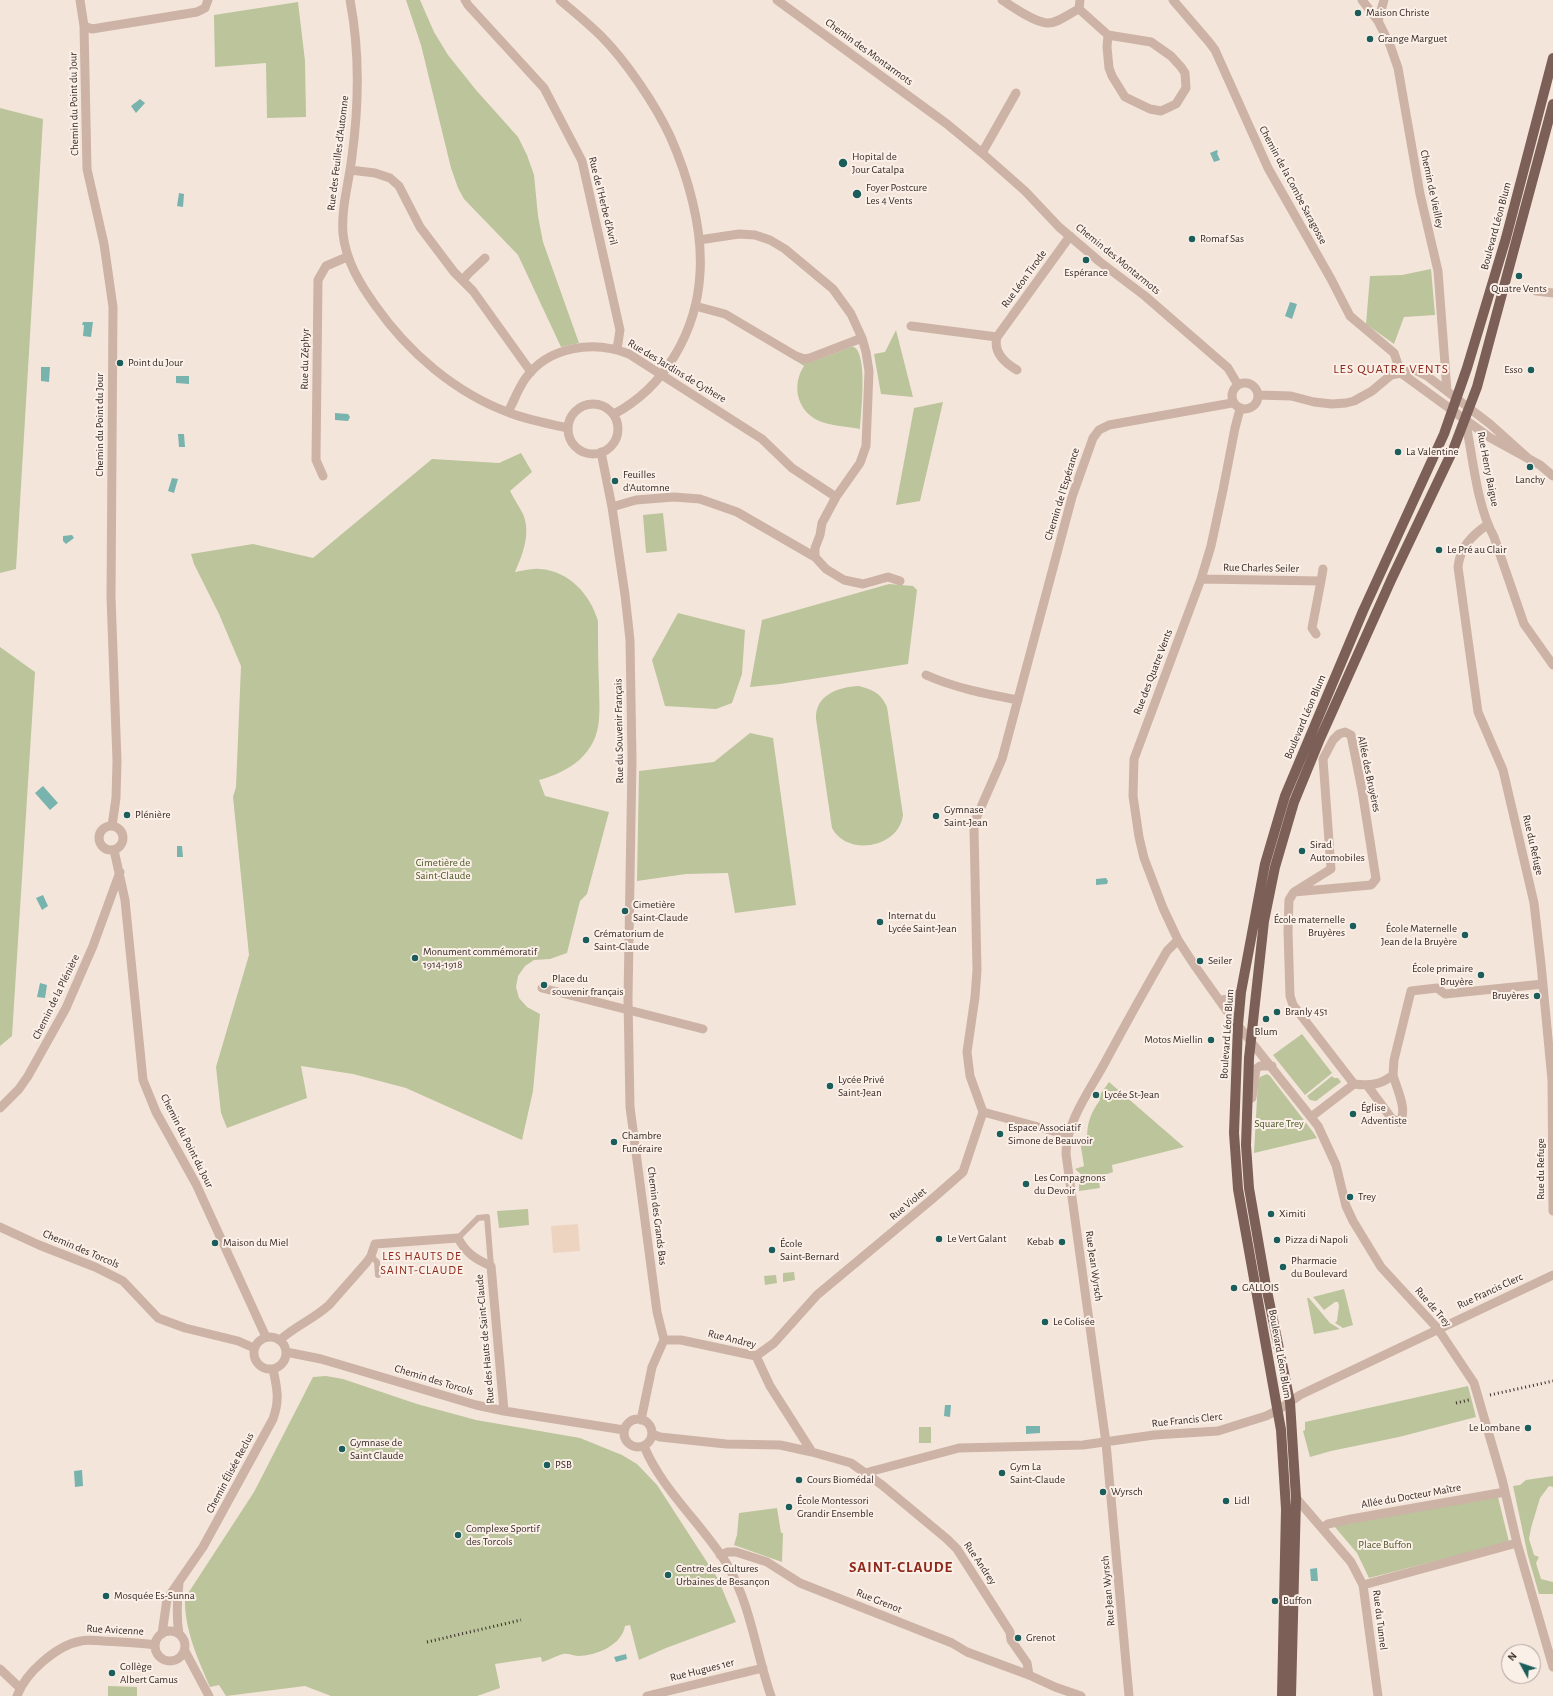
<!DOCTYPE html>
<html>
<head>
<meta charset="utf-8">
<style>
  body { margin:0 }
  #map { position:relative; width:1553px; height:1696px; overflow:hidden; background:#f4e5db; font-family:"Alegreya Sans",sans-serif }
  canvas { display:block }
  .north { position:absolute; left:1501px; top:1644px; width:40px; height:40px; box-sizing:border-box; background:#fbf0e8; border:1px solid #ada19b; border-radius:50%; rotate:310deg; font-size:11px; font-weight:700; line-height:16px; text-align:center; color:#392b28 }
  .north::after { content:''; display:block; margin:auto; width:14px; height:18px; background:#1a5d5a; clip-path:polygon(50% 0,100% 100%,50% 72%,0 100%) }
</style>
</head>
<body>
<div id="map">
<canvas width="1553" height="1696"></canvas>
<div class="north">N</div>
</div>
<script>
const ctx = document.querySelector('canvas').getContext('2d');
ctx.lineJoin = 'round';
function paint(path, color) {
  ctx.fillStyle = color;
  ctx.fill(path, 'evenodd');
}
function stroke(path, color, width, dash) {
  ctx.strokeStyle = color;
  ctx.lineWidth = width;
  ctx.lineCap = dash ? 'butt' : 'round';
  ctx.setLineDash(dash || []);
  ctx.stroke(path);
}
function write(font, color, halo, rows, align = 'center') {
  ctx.font = font + ' "Alegreya Sans",sans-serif';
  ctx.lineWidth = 4;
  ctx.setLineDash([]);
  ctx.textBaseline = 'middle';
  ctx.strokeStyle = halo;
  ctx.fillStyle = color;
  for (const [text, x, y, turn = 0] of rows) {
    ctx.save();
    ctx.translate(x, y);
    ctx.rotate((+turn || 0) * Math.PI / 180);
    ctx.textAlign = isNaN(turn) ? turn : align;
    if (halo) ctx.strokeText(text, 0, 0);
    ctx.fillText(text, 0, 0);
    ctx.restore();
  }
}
const green = new Path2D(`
  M406,0H420L434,32L448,55L476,90L518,137L527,155L534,175L538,216L543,242L579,343L561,347L518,255L464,199L458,188L451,168L421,45Z
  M298,2L305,61L306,117L267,118L266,63L215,67L214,15Z
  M0,108L43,119L16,569L0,573Z
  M1431,269L1435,315L1404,317L1394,344L1366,324L1370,276L1402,275Z
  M896,330L913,397L881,394L874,354L885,352Z
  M851,347H854C868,355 861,413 860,429C846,426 829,426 817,420C796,409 792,384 804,366L793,359L812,362Z
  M943,402L920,501L896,505L914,408Z
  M521,453L532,472L510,491C514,499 519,506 523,514C531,533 523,554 515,572C523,571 532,568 540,569C569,571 590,594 598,621C598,642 598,664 599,685C599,696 600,708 599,719C597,754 569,772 539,780L545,796L609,812L587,894L580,901L567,953L550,959L534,960L525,966L518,976L516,987L519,998L527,1007L540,1014L533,1091L522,1140L406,1088L353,1074L301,1066L307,1098L227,1128L221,1113L216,1067L249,955L233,797L236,787L241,666L219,614L194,564L191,554L253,544L313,558L432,459L499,463Z
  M663,513L667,551L646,553L643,515Z
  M889,584L913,586L917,590L908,664L780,684L750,687L762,620Z
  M678,613L745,630L742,674L732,703L716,709L665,706L652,660Z
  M0,647L35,672L12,1036L0,1046Z
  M859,686C873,690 881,693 887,707L903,815C899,848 847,857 832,828L816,719C815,695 838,687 859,686Z
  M750,733L773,738L796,905L735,913L728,873L686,874L637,881L639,771L714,762Z
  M1302,1034L1332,1073L1305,1095L1273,1055Z
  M1267,1074L1270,1076L1313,1132L1317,1138L1254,1153L1258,1081L1260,1077Z
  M1332,1076L1334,1078H1338L1341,1082L1316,1101L1310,1100L1307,1096Z
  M1109,1082L1184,1147L1112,1165L1113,1172L1098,1177L1100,1188L1079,1191V1182L1084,1177L1075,1169L1084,1166L1080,1141L1087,1140C1087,1123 1090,1114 1100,1100L1099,1096Z
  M528,1209L529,1225L499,1228L497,1211Z
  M794,1272L795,1280L783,1282V1273Z
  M776,1275L777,1283L765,1285L764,1276Z
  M1344,1289L1353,1325L1343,1328L1335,1323L1337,1321L1339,1306L1338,1302H1335L1324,1310L1313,1297Z
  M1307,1298H1309L1330,1323L1340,1329L1314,1334Z
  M326,1376L343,1379L417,1404L476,1420L580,1438L622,1455L637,1464L657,1485L718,1579L736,1622L666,1648L639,1660L630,1625L625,1626C622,1645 596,1656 578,1656C573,1656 568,1653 563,1654C556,1656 549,1660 542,1662L541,1657L495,1664L500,1688L477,1696H331L305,1686L226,1696L219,1685L210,1687C198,1659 184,1629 185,1598L254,1492L313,1377Z
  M1468,1386L1476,1417L1399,1437L1331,1451L1310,1457L1303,1431L1305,1430V1422Z
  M919,1427H931V1443H919Z
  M1553,1476V1487L1549,1486L1540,1498L1531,1528L1529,1539L1534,1555L1539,1557L1536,1563L1541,1579L1553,1582V1594H1539L1528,1556L1513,1486L1520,1485L1526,1480Z
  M1498,1497L1509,1542L1369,1578L1357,1553L1334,1526Z
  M777,1508L781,1533H783L782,1562L734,1545L737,1535L739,1513Z
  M108,1686L137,1687V1696H108Z`);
const plaza = new Path2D(`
  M578,1224L580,1251L553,1253L551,1226Z`);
const water = new Path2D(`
  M140,99L145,103L136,113L131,106Z
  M1217,150L1218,152L1217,153L1220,160L1214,162L1210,153Z
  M179,193L184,194L183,207L177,206Z
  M1290,302L1297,304L1292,319L1285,316Z
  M83,322H93L91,337L83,336L84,325H82Z
  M41,367H50L49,382L41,381Z
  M176,376H189V384L176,383Z
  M335,413L348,414L350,417L348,421L335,420Z
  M178,434H184L185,447H179Z
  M172,478L178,479L174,493L168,491Z
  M72,535L74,538L66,544L63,541V536Z
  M43,786L58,803L50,810L35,793Z
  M177,846H182L183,857H177Z
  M1106,878L1108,881L1107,884L1096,885V879Z
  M43,895L48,906L42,910L36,898Z
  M40,983L47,985L45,998L37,997Z
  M945,1405H951L950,1417L944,1416Z
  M1026,1426H1040V1433L1026,1434Z
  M82,1470L83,1486L75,1487L74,1471Z
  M1317,1568L1318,1581H1311L1310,1569Z
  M626,1654L627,1659L616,1662L614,1657Z`);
const pedestrian = new Path2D(`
  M458,1238L478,1218L487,1217L491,1266
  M371,1256L377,1262L378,1275`);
const minor = new Path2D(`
  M80,0L84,26L87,169L104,244L113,307L111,597L117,761L116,798L112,826
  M350,0C360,52 359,104 352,156C349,183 341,207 343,234C346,261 360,284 375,305C408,352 455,393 510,413C529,420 549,424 568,428
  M465,0L468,5L544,88L582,161L620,330L617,349
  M560,0C574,12 588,23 601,36C626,61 655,104 670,136C688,176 703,229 700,273C697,331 665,387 614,414
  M777,0L947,124L982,153L1025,191L1059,227L1100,262L1145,296L1228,368L1238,385
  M1002,0C1013,7 1034,22 1047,23C1057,24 1070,13 1079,9L1080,0
  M1173,0L1209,42L1215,50L1268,168L1331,279L1350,316L1394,353L1401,373
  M1362,0L1378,21L1390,45L1398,68L1420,194L1438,271L1447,391
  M1079,9L1108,35L1107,47L1109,68L1112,76L1125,97L1150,109L1161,111L1176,104L1186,88L1185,73L1181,67L1171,56L1151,42L1108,35
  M1378,21L1384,0
  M84,26L92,29L197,12L205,8L208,0
  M982,153L1016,93
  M350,170L375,173L390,178L399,186L420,227L454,272L473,291L531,372
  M699,240L739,234L755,235L770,240L785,249L833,289L851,314L862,338L866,352L869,371L866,446L860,463L836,497L822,523L820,535L815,548V557
  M463,280L468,274L485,258
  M1536,291L1553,293
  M695,306L725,314L796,356L804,359L810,358L862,338
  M911,326L997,337
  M1017,370C1005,363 993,352 997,337L1070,236
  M1401,373L1489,437L1540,465L1553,476
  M1232 396a13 13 0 1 1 26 0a13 13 0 1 1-26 0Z
  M1258,395L1291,396L1314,402L1332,404L1346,403L1354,401L1372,391L1391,375L1415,370L1427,376L1490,424L1529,459
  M568 429a25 25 0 1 1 50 0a25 25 0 1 1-50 0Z
  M1240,409L1235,428L1223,490L1211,546L1201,579L1134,759L1133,796L1139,837L1144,858L1163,908L1178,940L1195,966L1229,1014L1318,1126L1336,1165L1346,1206L1353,1221L1381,1267L1438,1329L1474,1383L1502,1479L1517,1543L1553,1667
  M508,412C514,401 518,389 525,379C548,346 594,340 629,354L762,439L792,468L836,497
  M1465,419C1473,456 1476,504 1494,537L1524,624L1553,665
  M601,452L612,507L625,595L630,640L632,760L628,999L630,1107L657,1312L664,1340L652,1367L641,1420
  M323,476L316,460L318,280L326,266L347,257
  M612,507L636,500L674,497L700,499L737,512L815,557L826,569L844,580L863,584L888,577L900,581
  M1487,525C1471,536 1460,548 1458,567L1478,712L1503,770L1534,903L1541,964L1552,1080L1553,1211
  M1201,579L1321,581L1312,628L1316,634
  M1321,581L1323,569
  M926,675C955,688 986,694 1018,700
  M99 838a12 12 0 1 1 24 0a12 12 0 1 1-24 0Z
  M114,850L125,900L143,1080L156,1112L196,1184L266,1337
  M1294,892L1331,869L1323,759L1333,740L1339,734L1345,732L1351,735L1362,790L1376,879L1371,885L1294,892L1289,900L1288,931L1290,996L1293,1005L1354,1084
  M542,988L703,1029
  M1220,1000L1230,999L1241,992
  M1367,1085L1392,1119L1399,1122C1409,1112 1396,1087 1393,1075
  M1252,1098L1256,1069L1260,1066H1272
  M0,1108L19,1089L28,1076L66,1008L93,946L120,872
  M983,1112L970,1076L967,1052L975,997L977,970L974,829L975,821L1002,759L1072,497L1093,438L1099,430L1109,425L1232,403
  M983,1112L1068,1135
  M1311,1117L1354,1084C1369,1086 1381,1085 1393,1075L1394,1060L1411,991L1437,988L1445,994L1543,984
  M0,1227L39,1245L95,1267L123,1281L158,1318L185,1328L238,1341L254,1348
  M254 1353a16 16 0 1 1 32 0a16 16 0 1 1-32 0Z
  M280,1340C295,1326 314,1319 329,1305L366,1263L371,1256L375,1244L458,1238C466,1253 475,1259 491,1266L504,1411
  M664,1340H681L756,1356
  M286,1352L321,1359L476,1405L504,1411L624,1430
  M756,1356L774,1343L817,1295L931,1200L963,1172L983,1112
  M756,1356L770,1386L812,1452
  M624 1433a14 14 0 1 1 28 0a14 14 0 1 1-28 0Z
  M652,1434L660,1437L726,1444L780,1445L812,1452L851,1463L882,1485L947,1539L957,1549L1010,1632L1011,1640L1027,1663L1029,1675
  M644,1446C661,1489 704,1526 728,1566C751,1606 756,1653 771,1696
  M865,1473L959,1448L1083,1445L1154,1435L1218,1431L1266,1416L1278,1410L1300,1395L1553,1275
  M1296,1498L1351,1562L1363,1585L1378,1696
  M1322,1528L1328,1524L1351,1519L1505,1492
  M720,1555L728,1552H736L767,1562L800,1583L952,1643L967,1652L1029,1675L1055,1687L1081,1696
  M1363,1585L1517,1543
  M155 1646a15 15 0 1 1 30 0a15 15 0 1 1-30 0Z
  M162,1634L167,1599L203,1547L273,1419C280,1400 277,1388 273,1369
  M179,1634C176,1616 177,1600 179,1583
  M185,1651L209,1696
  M0,1669L20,1688
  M17,1696C25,1673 57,1645 81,1641C88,1639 96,1641 103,1641C120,1642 138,1642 155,1645
  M647,1696L763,1668
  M1129,1696L1106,1443L1066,1154C1066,1123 1088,1093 1103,1066C1124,1027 1145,989 1167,951L1178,940`);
const primary = new Path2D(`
  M1282,1696L1286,1509L1281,1430L1238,1189L1234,1133L1238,1025L1241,992L1265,864L1285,796L1363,611L1444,434L1467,368L1506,238L1553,58
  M1291,1696L1296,1498L1290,1402L1266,1286L1249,1188L1246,1145L1249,1058L1264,921L1275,867L1294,802L1319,741L1392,578L1453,450L1477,387L1553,104`);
const rail = new Path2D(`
  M1490,1395L1553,1381
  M1456,1403L1469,1400
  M427,1642L521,1620`);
const markers = [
  [1358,13,4,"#1a5d5a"],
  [1370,39,4,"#1a5d5a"],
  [843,163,5,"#1a5d5a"],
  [857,194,5,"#1a5d5a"],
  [1192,239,4,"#1a5d5a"],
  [1086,260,4,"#1a5d5a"],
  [1519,276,4,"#1a5d5a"],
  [120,363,4,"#1a5d5a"],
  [1531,370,4,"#1a5d5a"],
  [1398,452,4,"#1a5d5a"],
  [1530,467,4,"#1a5d5a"],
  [615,481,4,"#1a5d5a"],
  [1439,550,4,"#1a5d5a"],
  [127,815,4,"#1a5d5a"],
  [936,816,4,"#1a5d5a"],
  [1302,851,4,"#1a5d5a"],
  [625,911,4,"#1a5d5a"],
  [880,922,4,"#1a5d5a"],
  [1353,926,4,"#1a5d5a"],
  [1465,935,4,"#1a5d5a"],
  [586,940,4,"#1a5d5a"],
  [415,958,4,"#1a5d5a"],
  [1200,961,4,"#1a5d5a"],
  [1481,975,4,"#1a5d5a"],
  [544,985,4,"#1a5d5a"],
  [1537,996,4,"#1a5d5a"],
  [1277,1012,4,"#1a5d5a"],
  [1266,1019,4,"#1a5d5a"],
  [1211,1040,4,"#1a5d5a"],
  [830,1086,4,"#1a5d5a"],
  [1096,1095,4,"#1a5d5a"],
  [1353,1114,4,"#1a5d5a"],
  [1000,1134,4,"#1a5d5a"],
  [614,1142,4,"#1a5d5a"],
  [1026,1184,4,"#1a5d5a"],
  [1350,1197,4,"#1a5d5a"],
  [1271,1214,4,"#1a5d5a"],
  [939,1239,4,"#1a5d5a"],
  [1277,1240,4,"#1a5d5a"],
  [1062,1242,4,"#1a5d5a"],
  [215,1243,4,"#1a5d5a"],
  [772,1250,4,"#1a5d5a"],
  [1283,1267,4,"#1a5d5a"],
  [1234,1288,4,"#1a5d5a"],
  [1045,1322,4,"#1a5d5a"],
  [1528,1428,4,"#1a5d5a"],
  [342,1449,4,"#1a5d5a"],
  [547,1465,4,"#1a5d5a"],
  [1002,1473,4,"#1a5d5a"],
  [799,1480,4,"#1a5d5a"],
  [1103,1492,4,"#1a5d5a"],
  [1226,1501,4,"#1a5d5a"],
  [789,1507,4,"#1a5d5a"],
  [458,1535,4,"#1a5d5a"],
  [668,1575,4,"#1a5d5a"],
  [106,1596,4,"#1a5d5a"],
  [1275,1601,4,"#1a5d5a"],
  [1018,1638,4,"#1a5d5a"],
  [112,1673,4,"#1a5d5a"]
];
const poiNames = [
  ["Maison Christe",1366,13],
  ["Grange Marguet",1378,39],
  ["Hopital de",852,157],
  ["Jour Catalpa",852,170],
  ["Foyer Postcure",866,188],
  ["Les 4 Vents",866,201],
  ["Romaf Sas",1200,239],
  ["Espérance",1086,273,"center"],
  ["Quatre Vents",1519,289,"center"],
  ["Point du Jour",128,363],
  ["Esso",1523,370,"right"],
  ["La Valentine",1406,452],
  ["Feuilles",623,475],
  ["d'Automne",623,488],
  ["Lanchy",1530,480,"center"],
  ["Le Pré au Clair",1447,550],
  ["Gymnase",944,810],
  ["Saint-Jean",944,823],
  ["Plénière",135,815],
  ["Sirad",1310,845],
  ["Automobiles",1310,858],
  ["Cimetière",633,905],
  ["Saint-Claude",633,918],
  ["Internat du",888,916],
  ["Lycée Saint-Jean",888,929],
  ["École maternelle",1345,920,"right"],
  ["Bruyères",1345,933,"right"],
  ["École Maternelle",1457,929,"right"],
  ["Jean de la Bruyère",1457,942,"right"],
  ["Crématorium de",594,934],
  ["Saint-Claude",594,947],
  ["Monument commémoratif",423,952],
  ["1914-1918",423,965],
  ["Seiler",1208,961],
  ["École primaire",1473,969,"right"],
  ["Bruyère",1473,982,"right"],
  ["Place du",552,979],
  ["souvenir français",552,992],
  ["Bruyères",1529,996,"right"],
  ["Branly 451",1285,1012],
  ["Blum",1266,1032,"center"],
  ["Motos Miellin",1203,1040,"right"],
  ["Lycée Privé",838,1080],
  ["Saint-Jean",838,1093],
  ["Lycée St-Jean",1104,1095],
  ["Église",1361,1108],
  ["Adventiste",1361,1121],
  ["Espace Associatif",1008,1128],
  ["Simone de Beauvoir",1008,1141],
  ["Chambre",622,1136],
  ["Funéraire",622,1149],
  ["Les Compagnons",1034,1178],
  ["du Devoir",1034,1191],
  ["Trey",1358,1197],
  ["Ximiti",1279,1214],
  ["Le Vert Galant",947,1239],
  ["Pizza di Napoli",1285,1240],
  ["Kebab",1054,1242,"right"],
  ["Maison du Miel",223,1243],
  ["École",780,1244],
  ["Saint-Bernard",780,1257],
  ["Pharmacie",1291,1261],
  ["du Boulevard",1291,1274],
  ["GALLOIS",1242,1288],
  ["Le Colisée",1053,1322],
  ["Le Lombane",1520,1428,"right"],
  ["Gymnase de",350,1443],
  ["Saint Claude",350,1456],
  ["PSB",555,1465],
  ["Gym La",1010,1467],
  ["Saint-Claude",1010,1480],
  ["Cours Biomédal",807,1480],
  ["Wyrsch",1111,1492],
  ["École Montessori",797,1501],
  ["Grandir Ensemble",797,1514],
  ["Lidl",1234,1501],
  ["Complexe Sportif",466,1529],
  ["des Torcols",466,1542],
  ["Centre des Cultures",676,1569],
  ["Urbaines de Besançon",676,1582],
  ["Mosquée Es-Sunna",114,1596],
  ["Buffon",1283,1601],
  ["Grenot",1026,1638],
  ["Collège",120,1667],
  ["Albert Camus",120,1680]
];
const streetNames = [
  ["Chemin des Montarmots",869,52,36],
  ["Chemin du Point du Jour",74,104,-91],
  ["Rue des Feuilles d'Automne",338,153,-83],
  ["Chemin de la Combe Saragosse",1293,185,62],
  ["Chemin de Vieilley",1432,189,78],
  ["Rue de l'Herbe d'Avril",603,201,76],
  ["Boulevard Léon Blum",1496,226,-75],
  ["Chemin des Montarmots",1118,259,39],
  ["Rue Léon Tirode",1024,279,-54],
  ["Rue du Zéphyr",305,359,-89],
  ["Rue des Jardins de Cythere",677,371,31],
  ["Chemin du Point du Jour",100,425,-90],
  ["Rue Henry Baigue",1488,469,79],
  ["Chemin de l'Espérance",1062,494,-73],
  ["Rue Charles Seiler",1261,568,1],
  ["Rue des Quatre Vents",1153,672,-69],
  ["Boulevard Léon Blum",1305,717,-67],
  ["Rue du Souvenir Français",619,731,-91],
  ["Allée des Bruyères",1369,774,78],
  ["Rue du Refuge",1533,845,77],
  ["Chemin de la Plénière",56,997,-64],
  ["Boulevard Léon Blum",1227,1034,-86],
  ["Chemin du Point du Jour",187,1141,63],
  ["Rue du Refuge",1541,1169,-90],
  ["Rue Violet",908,1204,-40],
  ["Chemin des Grands Bas",657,1216,83],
  ["Chemin des Torcols",81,1249,23],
  ["Rue Jean Wyrsch",1094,1266,82],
  ["Rue Francis Clerc",1490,1291,-25],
  ["Rue de Trey",1433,1307,49],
  ["Rue des Hauts de Saint-Claude",485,1339,-95],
  ["Rue Andrey",732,1339,14],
  ["Boulevard Léon Blum",1280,1354,80],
  ["Chemin des Torcols",434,1380,17],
  ["Rue Francis Clerc",1187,1420,-6],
  ["Chemin Élisée Reclus",230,1473,-62],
  ["Allée du Docteur Maître",1411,1496,-10],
  ["Rue Andrey",980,1563,56],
  ["Rue Jean Wyrsch",1108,1591,-95],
  ["Rue Grenot",879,1601,22],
  ["Rue du Tunnel",1380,1620,83],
  ["Rue Avicenne",115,1630,3],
  ["Rue Hugues 1er",702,1670,-14]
];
const parkNames = [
  ["Cimetière de",443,863],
  ["Saint-Claude",443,876],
  ["Square Trey",1279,1124],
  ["Place Buffon",1385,1545]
];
const neighbourhoodNames = [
  ["LES HAUTS DE",422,1256],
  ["SAINT-CLAUDE",422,1270]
];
const quarterNames = [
  ["LES QUATRE VENTS",1391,369]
];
const districtNames = [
  ["SAINT-CLAUDE",901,1567]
];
paint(green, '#bbc49a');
paint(plaza, '#edd4c1');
paint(water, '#78b3ae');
stroke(pedestrian, '#cdb3a6', 6);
stroke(minor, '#cdb3a6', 9);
stroke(primary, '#7c5f57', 10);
stroke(rail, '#392b28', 3, [1, 3]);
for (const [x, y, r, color] of markers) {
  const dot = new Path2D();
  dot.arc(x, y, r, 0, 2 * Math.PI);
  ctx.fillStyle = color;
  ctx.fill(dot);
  stroke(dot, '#fbf0e8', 1.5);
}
write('11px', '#392b28', '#fbf0e8', poiNames, 'left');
write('11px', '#392b28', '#fbf0e8', streetNames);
write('11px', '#4d5929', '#fbf0e8', parkNames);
ctx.letterSpacing = '1px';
write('12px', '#8e281a', '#fbf0e8', neighbourhoodNames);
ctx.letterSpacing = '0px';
ctx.letterSpacing = '1px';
write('13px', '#8e281a', '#fbf0e8', quarterNames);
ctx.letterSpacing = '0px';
ctx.letterSpacing = '1px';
write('bold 15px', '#8e281a', '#fbf0e8', districtNames);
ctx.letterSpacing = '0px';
</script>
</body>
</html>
